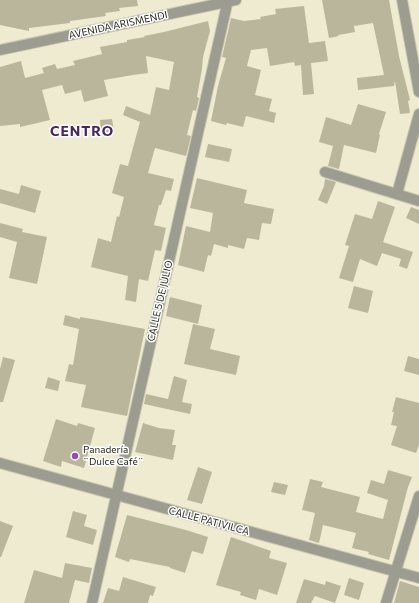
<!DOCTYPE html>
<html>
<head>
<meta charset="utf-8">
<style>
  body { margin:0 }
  canvas { display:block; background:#eeebd0 }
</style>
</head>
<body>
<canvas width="419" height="603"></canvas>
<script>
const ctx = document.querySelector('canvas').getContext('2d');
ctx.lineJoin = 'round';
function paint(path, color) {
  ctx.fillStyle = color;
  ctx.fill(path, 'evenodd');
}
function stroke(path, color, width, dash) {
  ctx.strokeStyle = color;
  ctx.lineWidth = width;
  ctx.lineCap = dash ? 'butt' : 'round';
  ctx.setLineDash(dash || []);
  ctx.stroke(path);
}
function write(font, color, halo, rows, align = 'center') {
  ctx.font = font + ' Commissioner,sans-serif';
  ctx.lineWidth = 3;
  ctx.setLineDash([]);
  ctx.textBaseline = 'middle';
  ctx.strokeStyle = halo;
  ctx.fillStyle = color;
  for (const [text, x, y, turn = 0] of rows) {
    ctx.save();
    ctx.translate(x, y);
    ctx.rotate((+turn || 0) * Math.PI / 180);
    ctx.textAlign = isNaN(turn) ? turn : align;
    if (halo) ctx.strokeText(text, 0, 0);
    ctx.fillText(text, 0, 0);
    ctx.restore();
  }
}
const building = new Path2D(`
  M0,0H137L138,6L119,8L120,11L105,13L106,16L70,21V23L29,28V31L0,25Z
  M322,0H389L399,56L410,100L408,101L410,113L400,114L395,81L394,86L358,90L357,78L384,75L373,23L354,26L355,32L338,35L339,36L329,38Z
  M304,6L309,43L325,41L328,61L311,63L314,94L303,95L301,65L295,66L294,62L270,66L267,48L251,50L247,66L261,70L255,95L272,99L269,111L276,113L274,123L246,116L243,127L227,123L226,125L211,121L218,86L226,58L222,57L231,18L244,21L261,19L260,17L276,14L275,9Z
  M208,21L210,31L203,57L202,69L197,97L199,98L196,111L193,110L187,135L191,136L186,156L155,148L148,173L174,179L171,191L166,190L161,205H159L154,225L166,228L161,251L155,250L148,281L139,279L136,302L125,300L128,276L91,267L98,238L111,242L117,216L119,217L124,197L112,193L120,164L128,166L140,122L123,115L126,106L150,115L156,87L169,90L174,62L146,56L148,73L133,75L104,80L108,96L84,102L81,90L65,94L62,85L42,90L50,120L20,127V124L0,126V67L21,61L25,78L44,73L42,68L55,64L57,69L75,65L73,61L102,54L100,47L127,42V40L145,37L144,36L164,32Z
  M358,104L386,112L379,134L380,135L376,153L344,145L339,169L328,166L333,146L319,142L326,117L351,125Z
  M112,119L114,131L101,133L100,120Z
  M208,144L232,149L229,162L205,157Z
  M197,178L247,190L244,203L274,209L271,224L262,223L259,240L247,238L244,249L228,245V248L214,244L211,256L208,255L204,272L178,265L186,226L210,232L213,213L190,208Z
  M325,179L336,182L327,204L318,200L324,186Z
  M21,185L41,191L35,213L0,203V189L19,194Z
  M378,201L395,207L383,242L413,252L407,269L399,266L401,259L382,253L377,266L360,259L353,282L339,278L349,246L345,245L355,214L372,219Z
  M411,207L419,210V224L406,218Z
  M0,223L23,229L22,232L47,237L37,284L9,278L17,242L0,237Z
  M354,286L373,291L368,313L348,308Z
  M170,297L202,305L198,324L166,316Z
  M65,315L80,319V317L98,320L145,329L127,416L81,407L86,385L65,381L69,364L73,365L79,329L63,325Z
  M193,324L215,329L210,349L240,356L236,375L184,364Z
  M408,356L419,359V375L404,371Z
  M3,357L15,360L3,402H0V369Z
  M174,376L187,380L182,402L192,404L190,414L144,404L146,394L168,399Z
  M48,377L60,381L58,391L45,388Z
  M396,397L419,403V445L416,453L391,445L397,426L391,425L394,412H392Z
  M56,419L77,426L78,423L95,428L84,468L62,461L61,467L43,461Z
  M143,423L159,428L175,430L172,445H176L173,460L135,452Z
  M198,467L212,472L202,504L187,500Z
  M388,470L412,477L408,487L389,560L368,554L369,552L352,548L356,533L323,525L319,543L309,540L315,513L302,510L310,479L323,482L321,487L360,497L356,512L383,519L388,500L367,493L371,480L384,484Z
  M274,482L288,485L285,495L271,492Z
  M73,511L87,515L84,526L97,530L93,545L66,537Z
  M127,515L186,530L208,537L203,554L192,551L185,573L170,568V567L130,559L129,562L115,557Z
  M0,521L13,526L1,557H0Z
  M231,537L271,551L269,558L287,563L277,595L259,589L256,600L240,595L241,592L216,585Z
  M65,563L92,568L89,583L75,580L69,603H24L34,570L62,578Z
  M123,577L156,587L153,596L150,595L148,603H103L108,588L119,591Z
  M349,578L364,583L359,600L344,595Z
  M304,579L325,585L326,581L341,586L335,603L315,596L311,603H296Z
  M400,581L419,587V603H394Z`);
const street = new Path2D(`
  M402,0L419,92
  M0,50L236,0
  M325,172L419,201
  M397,194L419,114
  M0,463L419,578
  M92,603L228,0
  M386,603L419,496`);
const markers = [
  [75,456,4,"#934bbd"]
];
const streetNames = [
  ["AVENIDA ARISMENDI",118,25,-12],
  ["CALLE 5 DE JULIO",160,301,-77],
  ["CALLE PATIVILCA",209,521,15]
];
const poiNames = [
  ["Panadería",83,450],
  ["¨Dulce Café¨",83,462]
];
const districtNames = [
  ["CENTRO",82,131]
];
paint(building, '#bab69c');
stroke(street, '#cac8b0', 12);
stroke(street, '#9d9c91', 10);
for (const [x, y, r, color] of markers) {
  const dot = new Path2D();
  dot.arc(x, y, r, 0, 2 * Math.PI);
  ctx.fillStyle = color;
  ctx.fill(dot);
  stroke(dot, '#fff', 1.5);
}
write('10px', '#28271d', '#fff', streetNames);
write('10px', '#28271d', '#fff', poiNames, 'left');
ctx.letterSpacing = '1px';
write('bold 14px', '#49265e', '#fff', districtNames);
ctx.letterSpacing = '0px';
</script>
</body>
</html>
